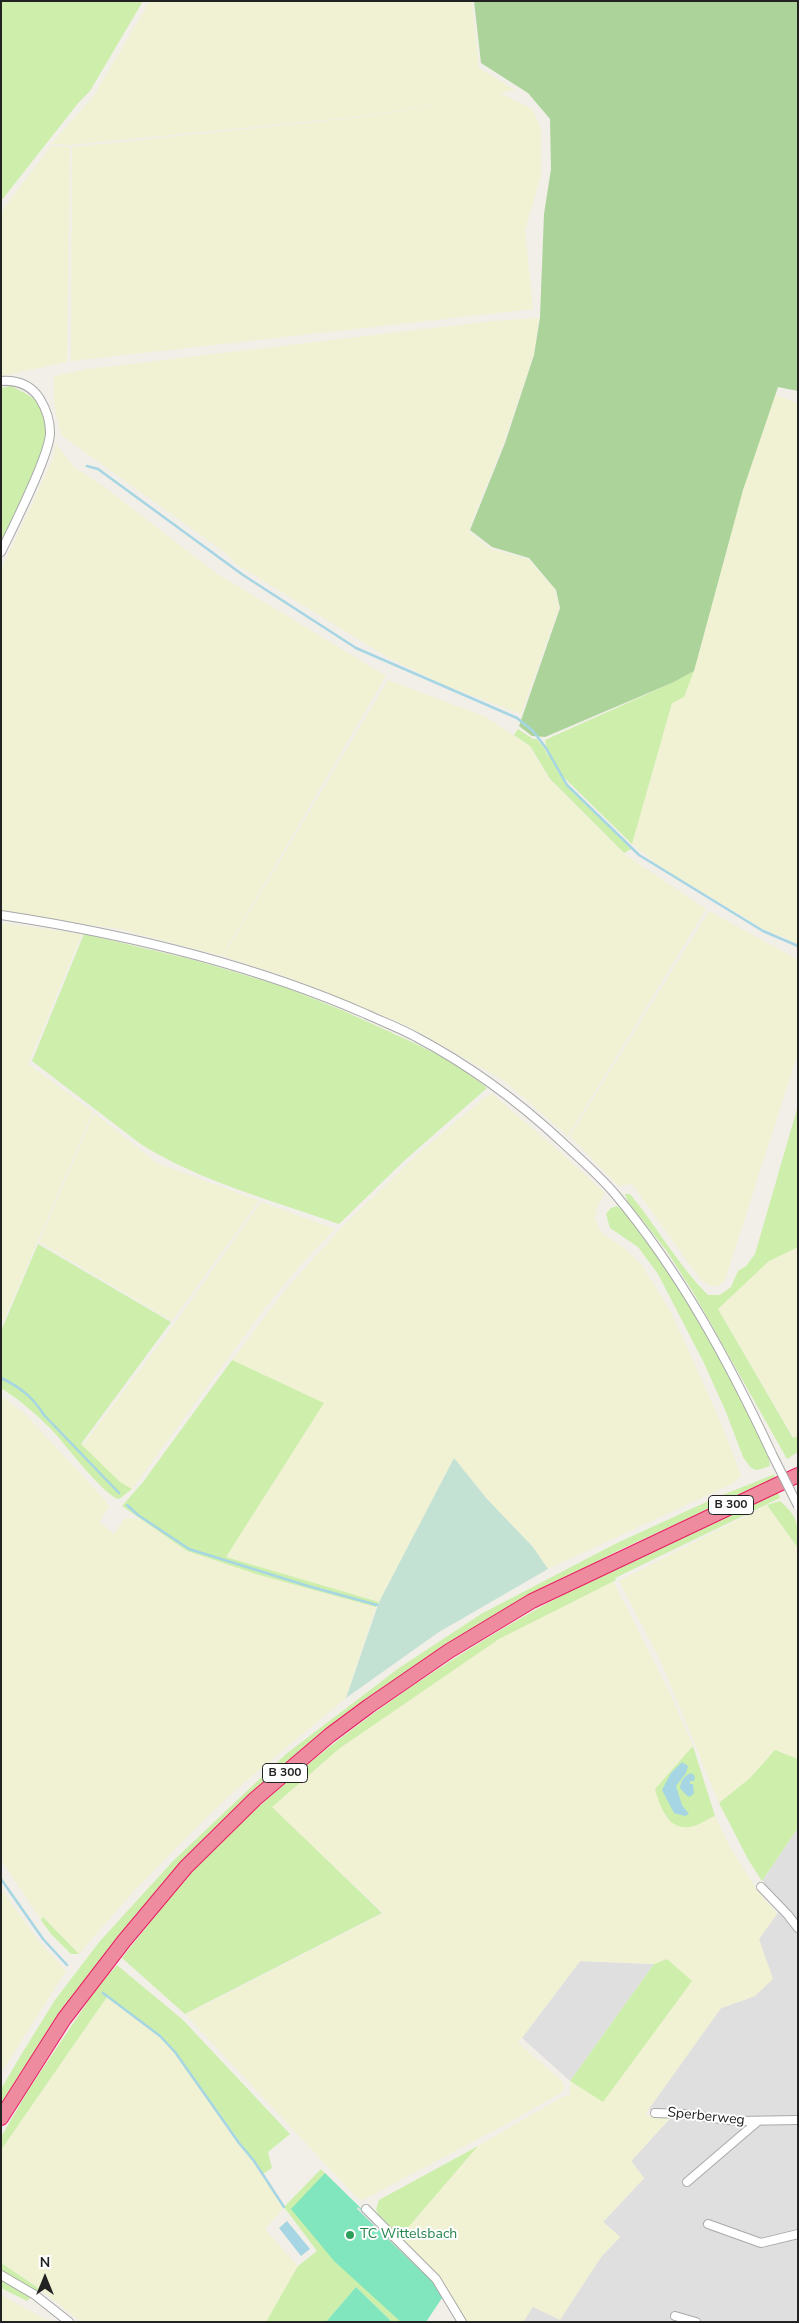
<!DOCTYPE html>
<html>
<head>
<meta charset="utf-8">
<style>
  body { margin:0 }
  #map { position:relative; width:799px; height:2323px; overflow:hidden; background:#f2efe8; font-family:"Nunito Sans",sans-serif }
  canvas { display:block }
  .frame { position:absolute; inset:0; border:2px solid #222; pointer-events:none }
  .north { position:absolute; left:20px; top:2253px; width:50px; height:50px; -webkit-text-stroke:4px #fff; paint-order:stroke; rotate:0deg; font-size:14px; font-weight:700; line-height:20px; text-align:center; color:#222 }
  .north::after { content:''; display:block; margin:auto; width:18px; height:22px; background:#222; clip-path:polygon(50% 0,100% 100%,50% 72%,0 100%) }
</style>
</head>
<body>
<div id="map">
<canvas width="799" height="2323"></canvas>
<div class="frame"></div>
<div class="north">N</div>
</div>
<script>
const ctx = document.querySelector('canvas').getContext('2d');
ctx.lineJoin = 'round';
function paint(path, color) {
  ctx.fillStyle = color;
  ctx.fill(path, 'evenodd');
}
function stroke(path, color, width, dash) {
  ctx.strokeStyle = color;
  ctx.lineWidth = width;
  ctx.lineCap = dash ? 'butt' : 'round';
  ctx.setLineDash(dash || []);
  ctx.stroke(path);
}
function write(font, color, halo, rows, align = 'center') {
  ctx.font = font + ' "Nunito Sans",sans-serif';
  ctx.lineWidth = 4;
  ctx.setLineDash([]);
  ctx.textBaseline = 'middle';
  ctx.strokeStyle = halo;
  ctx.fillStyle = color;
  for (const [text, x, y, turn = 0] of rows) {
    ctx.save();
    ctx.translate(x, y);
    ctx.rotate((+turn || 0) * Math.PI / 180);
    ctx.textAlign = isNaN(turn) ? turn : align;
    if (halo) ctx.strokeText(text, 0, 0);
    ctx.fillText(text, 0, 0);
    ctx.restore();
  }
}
const residential = new Path2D(`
  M798,1828V2322H523L533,2306L560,2319L601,2257L620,2237L603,2222L644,2178L631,2161L678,2110H648L721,2008L755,1996L759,1939L784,1904L762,1881Z
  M580,1961L654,1964L570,2081L522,2038Z`);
const farmland = new Path2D(`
  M150,1H472L479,68L515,90L500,93L532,109L541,128V176L525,230L533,309L71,361L72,147L363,117L483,96L363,116L70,145L51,144L93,97Z
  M51,146L70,147L67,362L1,376V212Z
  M539,318L534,353L504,442L468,531L491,549L528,559L555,590L559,608L521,714L447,686L387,657L236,564L227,554L61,435L54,404V376L88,369L492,321Z
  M775,395L798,403V944L764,929L662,868L632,844L672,703L684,697L694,671L743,490Z
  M56,444L74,467L103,486L216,573L386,676L222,956L119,929L1,911V570L53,459Z
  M388,680L486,717L529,746L549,779L624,854L706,909L568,1136L503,1080L408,1026L284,976L223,956Z
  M709,911L798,960V1053L725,1280L718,1286H711L701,1280L632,1184L618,1186L570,1136Z
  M1,923L82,934L28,1064L93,1112L1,1327Z
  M492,1094L560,1152L605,1193L597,1207L595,1219L598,1227L604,1235L624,1248L641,1264L671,1312L719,1418L740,1472V1477L733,1483L548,1569L533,1547L487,1499L454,1458L379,1602L226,1557L324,1403L232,1360L285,1290L341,1228L420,1152L485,1097Z
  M94,1113L157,1163L259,1201L172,1321L39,1242Z
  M261,1202L335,1229L297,1269L265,1308L132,1489L120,1482L82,1446L165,1337Z
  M798,1247V1436L794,1438L718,1309L769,1261Z
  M1,1396L24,1413L106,1501L109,1507L99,1522L114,1534L125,1518L140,1519L187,1551L259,1575L376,1607L346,1698L240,1786L205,1819L133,1892L79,1954L44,1917L41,1920L1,1860Z
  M767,1505L798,1548V1759L775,1750L750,1778L719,1803L661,1662L619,1581Z
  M613,1581L668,1689L693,1746L655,1789L666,1818L677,1825L687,1827L715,1816L729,1845L756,1889L777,1914L759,1939L773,1979L755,1996L721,2008L648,2110L646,2116H672L631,2161L644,2178L603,2222L620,2237L601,2257L560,2320L533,2307L523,2322H466L440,2278L399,2238L478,2146L562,2097L570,2095V2081L603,2102L691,1981L667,1959L654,1964L580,1961L518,2043L562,2081L564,2087L562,2092L510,2122L363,2200L357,2198L186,2015L384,1913L271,1807L340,1748L418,1693L499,1639Z
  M1,1889L40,1943L66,1971L1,2073Z
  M107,1997L160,2036L175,2052L239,2143L254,2161L284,2207L265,2229L298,2266L266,2322H81L40,2289L1,2263V2150Z
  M1,2295L47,2320L61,2322H1Z`);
const grass = new Path2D(`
  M1,1H143L90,91L79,102L1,201Z
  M11,386C23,392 39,399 44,412C55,443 15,515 1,543V388Z
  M694,671L684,697L672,703L632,844L549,763L561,775L567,786L631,849L624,853L550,779L530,746L514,735L518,729L533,739H537L545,749L548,758L545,740L674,682Z
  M84,934L194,960L282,986L344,1011L412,1042L456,1064L487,1088L405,1160L339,1224C274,1201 200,1181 142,1145L32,1061Z
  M797,1109L798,1247L769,1261L718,1309L793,1438L798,1436V1452L787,1459L693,1292L666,1250L628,1202L625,1194H630C657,1227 678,1265 708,1295H720L731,1287L738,1271L746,1266L755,1254Z
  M617,1206L623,1211C674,1276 718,1348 753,1423C759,1436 769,1452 770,1466L757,1470L751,1468L743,1457L726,1412L704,1363L658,1274L638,1247L610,1228L606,1214L611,1208Z
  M38,1244L171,1322L81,1444L120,1482L132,1489L119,1499C104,1496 65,1444 52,1430C37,1415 20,1400 1,1388V1331Z
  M232,1360L324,1403L226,1557L379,1602L376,1607L259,1575L187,1551L122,1506L143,1482Z
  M775,1474L773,1480L617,1551L488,1620L219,1827L1,2108V2089L21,2055L55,2000L100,1941L174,1860L286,1754L399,1668L481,1614L615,1544L715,1498Z
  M778,1492L780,1498L615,1578L616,1580L499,1639L340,1748L272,1807L382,1913L185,2014L122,1958C145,1929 167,1899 192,1872C357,1699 559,1585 778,1492Z
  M780,1501C799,1518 798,1524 798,1548L767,1505Z
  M693,1746L715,1816C709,1818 704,1822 697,1825C670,1835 661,1810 655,1789Z
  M775,1750L798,1759V1828L762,1881L749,1861L719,1803L750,1778Z
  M43,1917L79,1954H71L51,1934L41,1920Z
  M667,1959L692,1981L603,2102L570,2081L654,1964Z
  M117,1965L183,2020L290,2134L268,2152L272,2168L263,2174L175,2052L160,2036L107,1997L1,2150V2137L29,2089L97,1988Z
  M478,2146L399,2238L379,2216L376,2209L379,2200Z
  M321,2169L327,2175L405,2322H392L356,2287L326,2322H266L298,2266L317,2251L284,2207Z
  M1,2263L40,2289L36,2292L1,2271Z
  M1,2280L31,2297L27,2301L1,2288Z`);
const forest = new Path2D(`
  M474,1H798V391L778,387L743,490L694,671L674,682L545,737L532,736L519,726L560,608L556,590L529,558L492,547L470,530L505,443L534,355L540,317L544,214L551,169L550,119L528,93L481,63Z`);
const wetland = new Path2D(`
  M454,1458L487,1499L533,1547L548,1569L439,1632L346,1698L379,1602Z`);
const pitch = new Path2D(`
  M325,2173L425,2271L444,2295L426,2322H401L334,2261L291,2209Z
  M356,2287L392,2322H326Z`);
const parking = new Path2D(`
  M358,2207L424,2271L422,2272L357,2209Z`);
const water = new Path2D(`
  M682,1762L688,1766L686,1773L676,1786L682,1805L689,1814L685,1816L674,1813L662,1790L671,1773Z
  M691,1773L695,1776L694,1781H690V1784H693L694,1793L690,1797L686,1795L680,1788C681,1780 684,1776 691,1773Z
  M287,2221L310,2249L301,2256L279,2228Z`);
const stream = new Path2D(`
  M87,466L98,469L243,575L356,648L517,718L533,731L546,748L567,785L639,855L763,931L798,946
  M1,1378C20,1387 33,1397 44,1415L119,1493
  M127,1505L138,1515L189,1549L308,1586L377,1605
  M1,1879L43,1939L67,1965
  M103,1993L160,2036L175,2052L239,2143L254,2161L284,2207`);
const street = new Path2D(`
  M1,381C17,380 31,385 40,399C46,409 50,420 50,432C51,453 12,529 1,552
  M1,915C126,934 250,963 366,1014C383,1022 400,1028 416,1037C469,1065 518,1101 562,1142C580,1159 599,1175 615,1194C681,1273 729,1362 772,1454
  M761,1887L788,1915L798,1928
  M655,2113L683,2114L737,2121L798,2120
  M687,2182L757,2122
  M366,2209L436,2279L462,2322
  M708,2224L761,2243L798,2234
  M1,2275L35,2295L69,2322
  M675,2316L696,2322`);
const highway = new Path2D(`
  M1,2118L64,2019L124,1941L186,1867L255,1799L330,1735L369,1706L449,1651L532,1601L798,1475`);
const streetBridge = new Path2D(`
  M772,1454L798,1506`);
const markers = [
  [350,2235,5,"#2e9e5b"]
];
const shields = [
  [731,1505,45],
  [285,1773,45]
];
const shieldNames = [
  ["B 300",731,1505],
  ["B 300",285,1773]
];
const streetNames = [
  ["Sperberweg",706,2117,6]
];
const leisureNames = [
  ["TC Wittelsbach",360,2235]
];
paint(residential, '#e0dfdf');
paint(farmland, '#f0f2d3');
paint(grass, '#cdefab');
paint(forest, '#acd49a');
paint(wetland, '#c4e2d4');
paint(pitch, '#81e6be');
paint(parking, '#e2e2e2');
paint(water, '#a6d5e3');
stroke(stream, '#a6d5e3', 2.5);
stroke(street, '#a9a9a9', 10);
stroke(highway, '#e91d64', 16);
stroke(street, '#fff', 8);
stroke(highway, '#ee8b9f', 14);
stroke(streetBridge, '#a9a9a9', 10, []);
stroke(streetBridge, '#fff', 8);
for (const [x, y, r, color] of markers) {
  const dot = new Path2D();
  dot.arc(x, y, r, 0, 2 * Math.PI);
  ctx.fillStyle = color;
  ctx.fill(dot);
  stroke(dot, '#fff', 2);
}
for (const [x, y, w] of shields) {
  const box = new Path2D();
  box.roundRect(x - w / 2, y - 9.5, w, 19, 4);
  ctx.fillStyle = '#fff';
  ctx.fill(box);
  stroke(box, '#222', 1);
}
write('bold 12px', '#222', null, shieldNames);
write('14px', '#222', '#fff', streetNames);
write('14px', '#27864d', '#fff', leisureNames, 'left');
</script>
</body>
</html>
